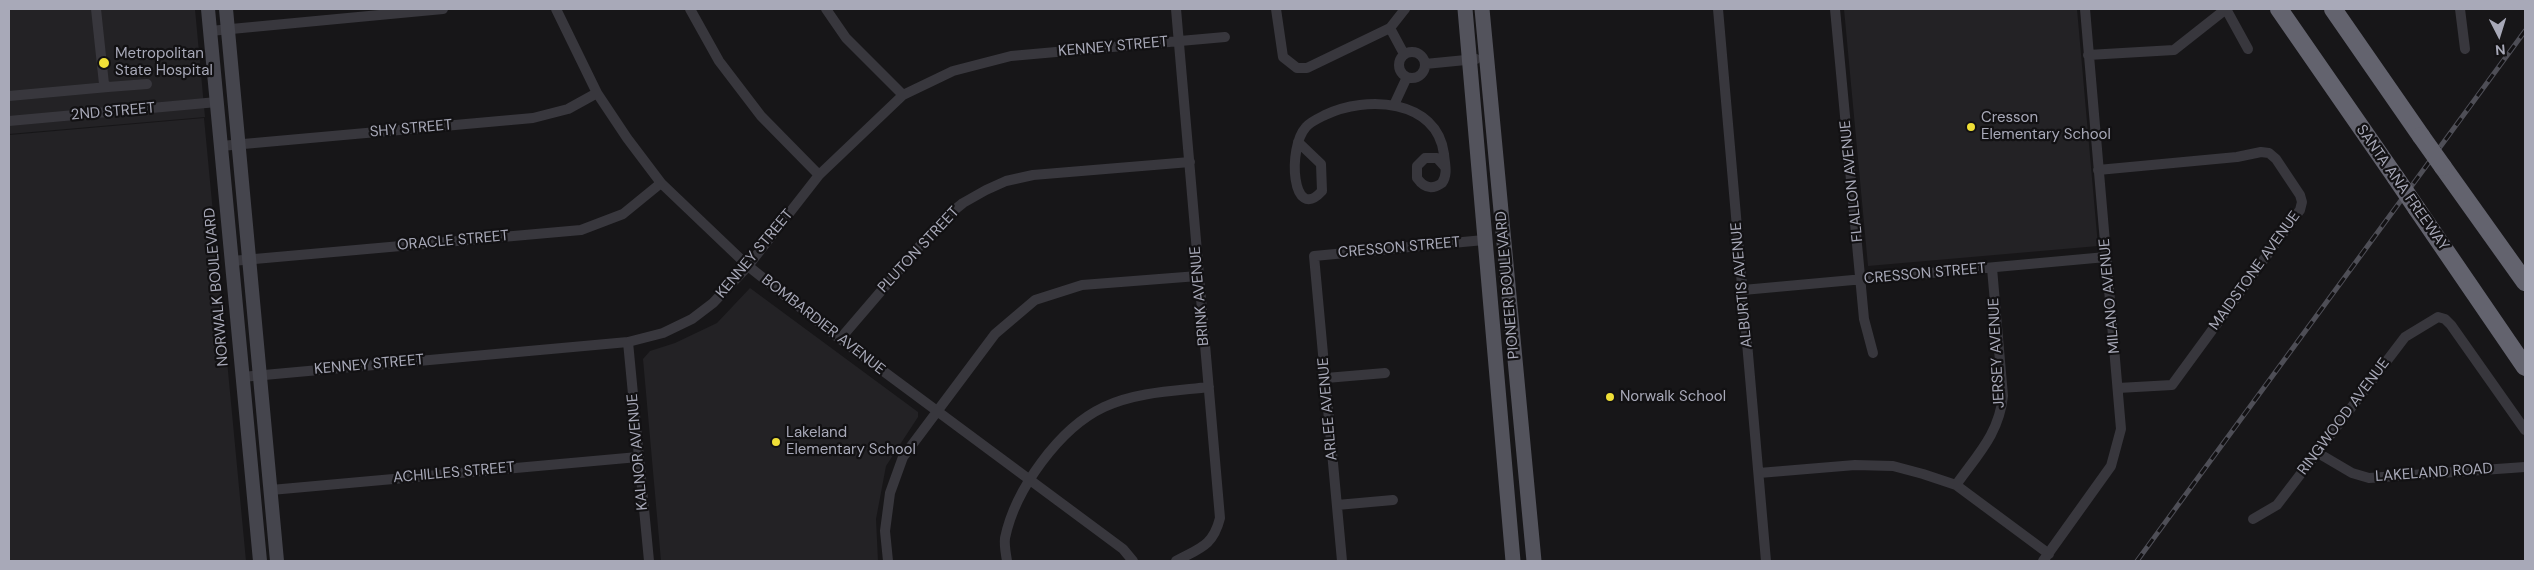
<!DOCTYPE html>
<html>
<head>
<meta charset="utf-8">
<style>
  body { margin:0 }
  #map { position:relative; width:2534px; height:570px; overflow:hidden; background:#171618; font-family:"DM Sans",sans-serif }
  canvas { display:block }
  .frame { position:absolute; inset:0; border:10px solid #a8a9b8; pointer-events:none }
  .north { position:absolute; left:2474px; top:10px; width:50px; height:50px; -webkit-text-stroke:4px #121113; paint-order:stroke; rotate:175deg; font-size:14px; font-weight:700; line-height:20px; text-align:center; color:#a8a9b8 }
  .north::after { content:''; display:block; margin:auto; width:18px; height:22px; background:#a8a9b8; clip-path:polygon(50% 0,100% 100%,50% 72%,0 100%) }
</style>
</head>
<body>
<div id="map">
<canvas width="2534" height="570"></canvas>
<div class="frame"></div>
<div class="north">N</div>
</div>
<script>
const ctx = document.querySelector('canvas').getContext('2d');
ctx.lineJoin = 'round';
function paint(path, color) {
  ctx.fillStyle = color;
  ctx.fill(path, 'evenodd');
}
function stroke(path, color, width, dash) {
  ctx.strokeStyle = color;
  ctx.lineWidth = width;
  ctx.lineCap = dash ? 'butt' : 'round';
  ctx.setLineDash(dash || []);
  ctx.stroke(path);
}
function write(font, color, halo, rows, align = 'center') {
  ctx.font = font + ' "DM Sans",sans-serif';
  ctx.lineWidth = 4.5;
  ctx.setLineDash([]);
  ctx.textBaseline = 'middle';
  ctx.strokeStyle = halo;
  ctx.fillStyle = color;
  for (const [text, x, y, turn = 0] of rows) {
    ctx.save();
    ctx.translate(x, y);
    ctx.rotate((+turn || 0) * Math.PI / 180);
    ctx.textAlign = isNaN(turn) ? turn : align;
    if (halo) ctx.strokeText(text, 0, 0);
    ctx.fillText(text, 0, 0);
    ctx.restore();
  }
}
const built = new Path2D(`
  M9,9H195L205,117L9,134Z
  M1844,9H2077L2098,246L1868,266Z
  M204,118L246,561H9V135Z
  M750,288L918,412V417L886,466L876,519L878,561H661L643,359L650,351L675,343L717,323Z`);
const minor = new Path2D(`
  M96,9L104,84L108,87L147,84
  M556,9L597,93L627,138L661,183L748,266L840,339L1123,549L1133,561
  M690,9L719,61L761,116L819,175
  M826,9L846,38L903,95
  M1176,9L1220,518C1213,546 1200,548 1176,561
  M1276,9L1283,57L1297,68H1307L1390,28L1405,9
  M1718,9L1766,561
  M1835,9L1864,319L1873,353
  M2226,9L2248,49
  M2460,9L2465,49
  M1390,28L1404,54
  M210,31L443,9
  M1399 65a13 13 0 1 1 26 0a13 13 0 1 1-26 0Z
  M2088,55L2174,50L2226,9
  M1425,64L1476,59
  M9,96L108,87
  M1394,105L1407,77
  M9,121L217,102
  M1298,142L1321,164L1322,191C1292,224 1287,148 1306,127C1310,122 1319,118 1325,115C1366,95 1437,99 1444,154C1445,165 1448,174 1442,183C1432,190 1424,188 1417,178V166L1425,158H1437L1445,167
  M221,146L533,118L568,109L597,93
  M2098,170L2237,157L2261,152L2269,153L2276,159L2300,195L2302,202L2300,210L2172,385L2118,388
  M232,261L581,230L623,214L661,183
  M1743,290L2106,257
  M840,339L942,220L963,203L986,190L1006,181L1033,175L1190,162
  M628,342L649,561
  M242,377L628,342L663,333L692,319L713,303L748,266L819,175L903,95L953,71L1011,56L1225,37
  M1326,378L1385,373
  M2318,453L2352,473L2369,478L2525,467
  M1759,473L1855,465L1893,466L1923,474L1956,485L2049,554
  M1956,485C1977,455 1999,434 2003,396L1992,268
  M271,490L638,457
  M1337,505L1393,500
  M2253,519L2277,505L2405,337L2438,317L2445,319L2451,325L2525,430
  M888,561L885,531L890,493L903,457L995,334L1035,300L1082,285L1198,276
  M1007,561C1006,554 1004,546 1005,538C1015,490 1059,428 1104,407C1136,392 1174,391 1209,387
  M1342,561L1314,256L1484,240
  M2043,561L2111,466L2121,429L2085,9`);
const secondary = new Path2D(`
  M208,9L260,561
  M226,9L277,561`);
const primary = new Path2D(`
  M1465,9L1513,561
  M1482,9L1534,561`);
const motorway = new Path2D(`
  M2279,9L2396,178
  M2333,9L2421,136
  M2443,167L2525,282
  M2417,209L2525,367`);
const rail = new Path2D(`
  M2137,561L2525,31`);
const motorwayBridge = new Path2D(`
  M2421,136L2443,167
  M2396,178L2417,209`);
const markers = [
  [104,63,6,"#efdf37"],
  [1971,127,5,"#efdf37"],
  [1610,397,5,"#efdf37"],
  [776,442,5,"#efdf37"]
];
const streetNames = [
  ["KENNEY STREET",1113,47,-5],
  ["2ND STREET",113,112,-5],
  ["SHY STREET",411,129,-5],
  ["FLALLON AVENUE",1852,181,-96],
  ["SANTA ANA FREEWAY",2402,188,55],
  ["ORACLE STREET",453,241,-5],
  ["CRESSON STREET",1399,248,-5],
  ["PLUTON STREET",919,250,-47],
  ["KENNEY STREET",755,254,-50],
  ["MAIDSTONE AVENUE",2255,271,-54],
  ["CRESSON STREET",1925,274,-5],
  ["PIONEER BOULEVARD",1508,285,-95],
  ["ALBURTIS AVENUE",1742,285,-95],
  ["NORWALK BOULEVARD",217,287,-95],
  ["BRINK AVENUE",1200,296,-95],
  ["MILANO AVENUE",2110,296,-95],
  ["BOMBARDIER AVENUE",823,325,38],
  ["JERSEY AVENUE",1997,353,-93],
  ["KENNEY STREET",369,365,-5],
  ["ARLEE AVENUE",1328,409,-95],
  ["RINGWOOD AVENUE",2344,417,-53],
  ["KALNOR AVENUE",638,452,-95],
  ["ACHILLES STREET",454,473,-5],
  ["LAKELAND ROAD",2434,473,-4]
];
const poiNames = [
  ["Metropolitan",115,54],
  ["State Hospital",115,71],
  ["Cresson",1981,118],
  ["Elementary School",1981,135],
  ["Norwalk School",1620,397],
  ["Lakeland",786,433],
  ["Elementary School",786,450]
];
paint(built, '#232225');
stroke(minor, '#38373d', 10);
stroke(secondary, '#45454d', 14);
stroke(primary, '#53535c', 15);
stroke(motorway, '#63636e', 18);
stroke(rail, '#4e4e56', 5);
stroke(rail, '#121113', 3, [9]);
stroke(motorwayBridge, '#63636e', 18);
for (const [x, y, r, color] of markers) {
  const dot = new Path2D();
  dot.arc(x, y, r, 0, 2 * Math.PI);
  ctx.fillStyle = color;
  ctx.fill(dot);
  stroke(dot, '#121113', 2);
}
write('15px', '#a8a9b8', '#121113', streetNames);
write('15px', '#a8a9b8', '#121113', poiNames, 'left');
</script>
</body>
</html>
